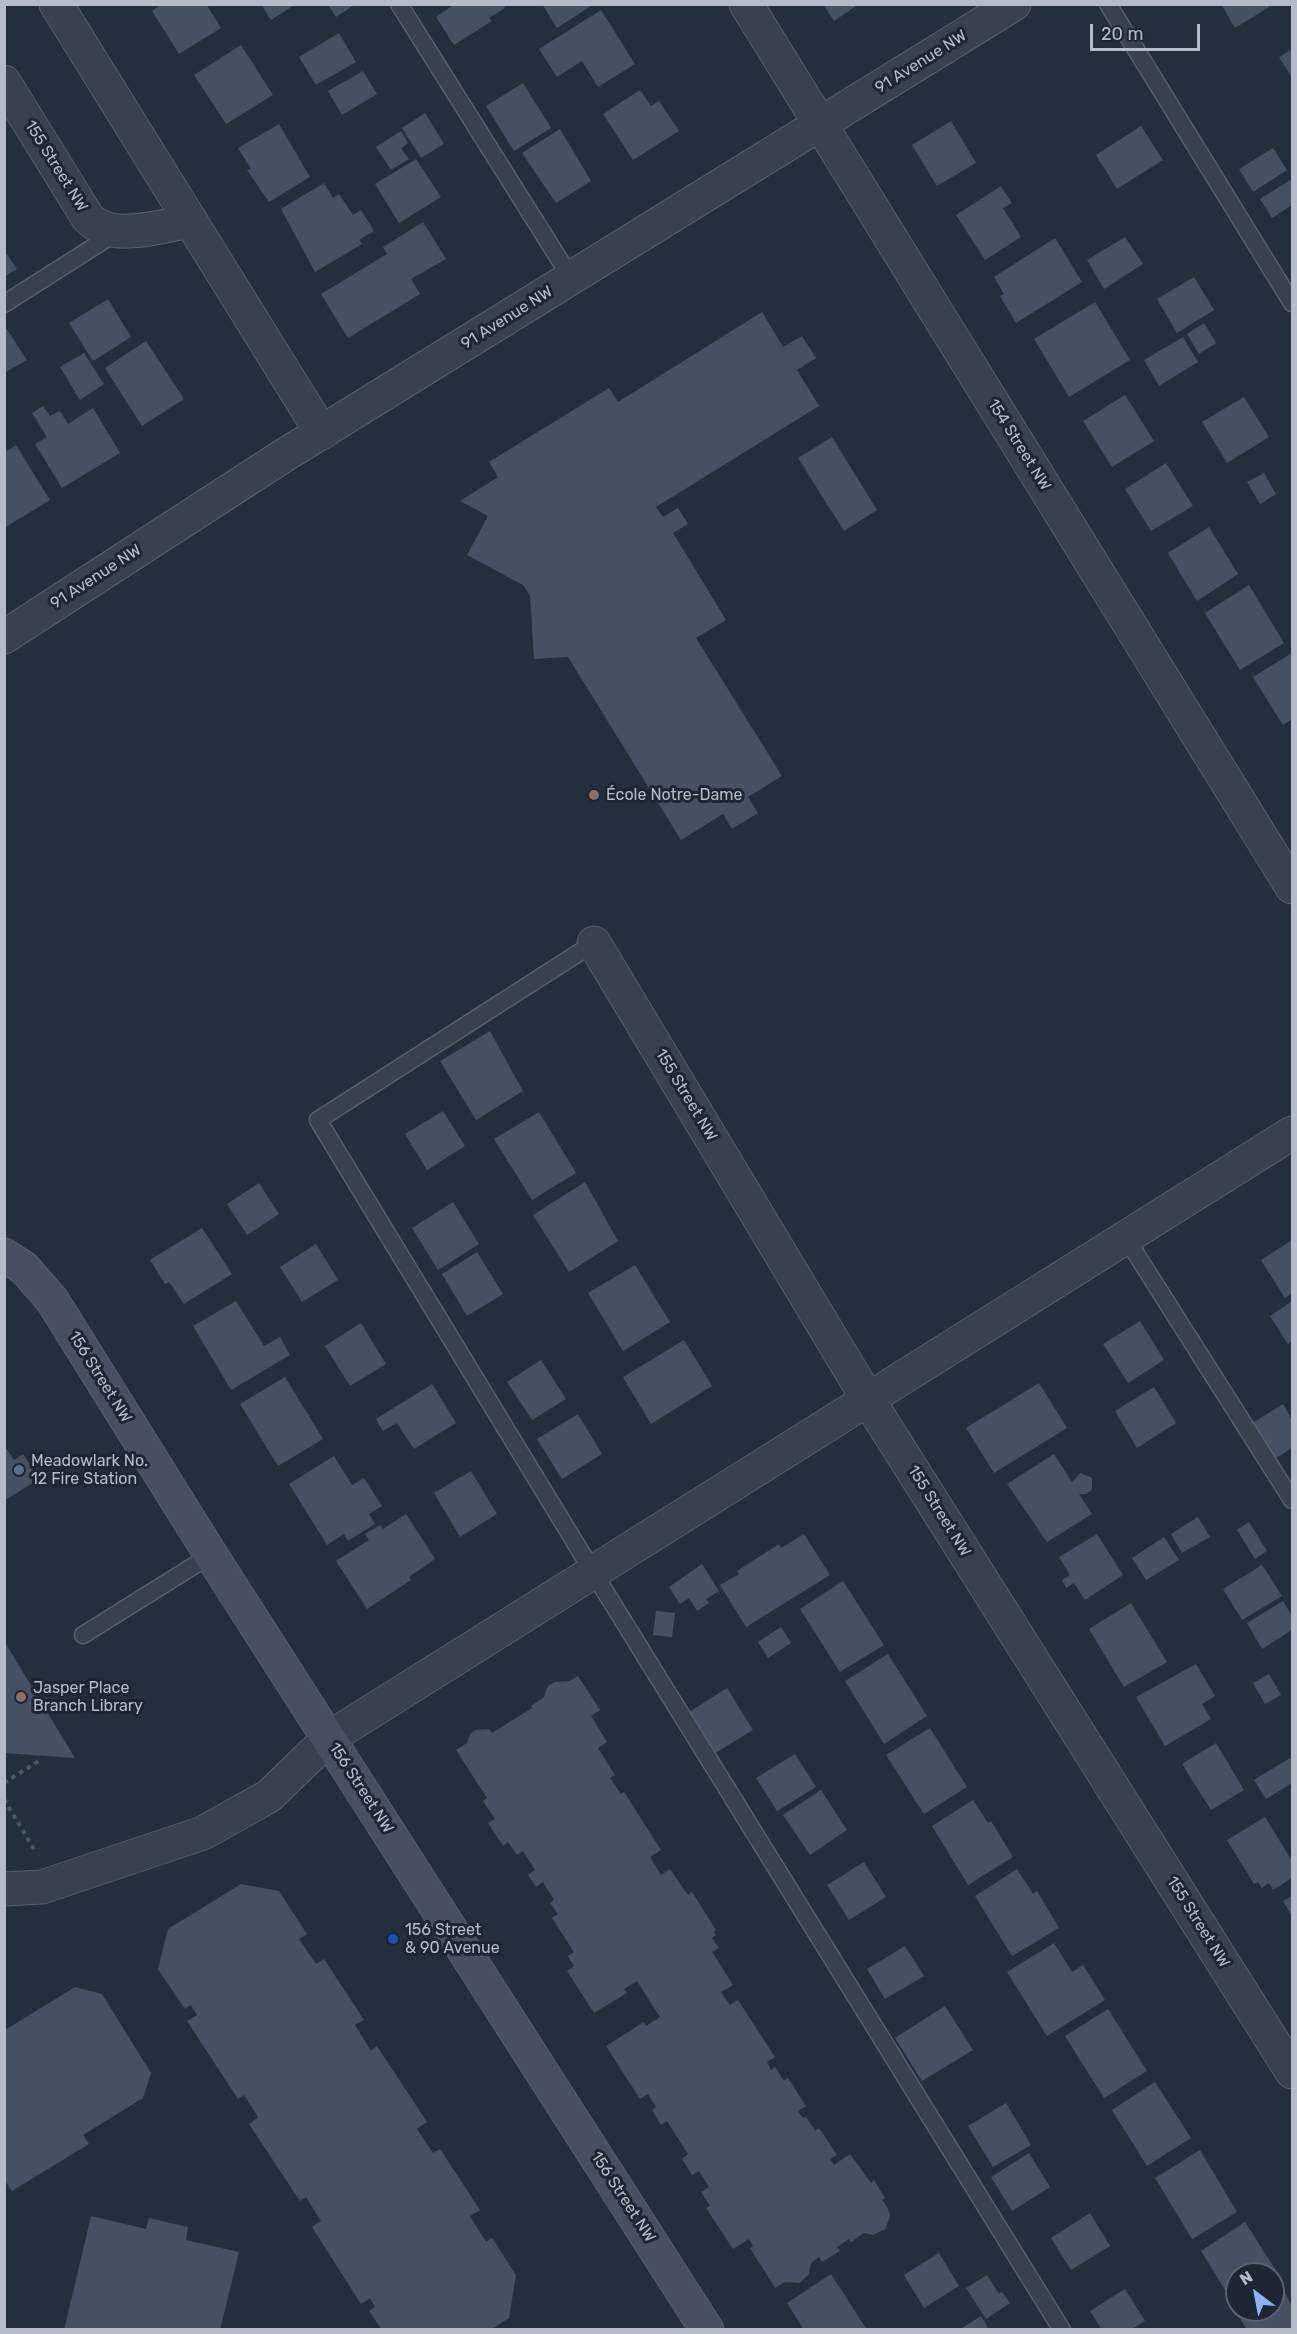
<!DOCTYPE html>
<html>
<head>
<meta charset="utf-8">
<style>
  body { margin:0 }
  #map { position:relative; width:1297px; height:2334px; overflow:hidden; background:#242f3e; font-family:Rubik,sans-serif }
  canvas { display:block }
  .frame { position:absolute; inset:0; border:6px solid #b4bcc9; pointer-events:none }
  .north { position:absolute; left:1225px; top:2262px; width:60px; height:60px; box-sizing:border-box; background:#1d2633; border:2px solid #59626f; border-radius:50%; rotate:328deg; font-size:16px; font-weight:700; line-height:24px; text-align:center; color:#b4bcc9 }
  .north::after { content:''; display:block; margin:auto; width:21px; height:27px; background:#8ab4f8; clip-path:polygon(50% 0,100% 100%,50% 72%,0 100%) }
  .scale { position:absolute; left:1090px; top:24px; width:110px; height:27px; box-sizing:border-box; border:3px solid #b4bcc9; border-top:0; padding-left:8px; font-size:18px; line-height:21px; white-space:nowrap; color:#b4bcc9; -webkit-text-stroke:4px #1d2633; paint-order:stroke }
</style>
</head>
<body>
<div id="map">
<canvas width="1297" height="2334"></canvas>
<div class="frame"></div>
<div class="north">N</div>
<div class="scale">20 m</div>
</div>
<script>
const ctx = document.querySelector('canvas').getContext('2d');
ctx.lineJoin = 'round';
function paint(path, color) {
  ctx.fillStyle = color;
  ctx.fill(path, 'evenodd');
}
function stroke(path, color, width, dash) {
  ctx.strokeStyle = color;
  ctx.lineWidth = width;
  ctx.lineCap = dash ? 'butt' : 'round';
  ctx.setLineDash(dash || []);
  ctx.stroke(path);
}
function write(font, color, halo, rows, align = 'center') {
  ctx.font = font + ' Rubik,sans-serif';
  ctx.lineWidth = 6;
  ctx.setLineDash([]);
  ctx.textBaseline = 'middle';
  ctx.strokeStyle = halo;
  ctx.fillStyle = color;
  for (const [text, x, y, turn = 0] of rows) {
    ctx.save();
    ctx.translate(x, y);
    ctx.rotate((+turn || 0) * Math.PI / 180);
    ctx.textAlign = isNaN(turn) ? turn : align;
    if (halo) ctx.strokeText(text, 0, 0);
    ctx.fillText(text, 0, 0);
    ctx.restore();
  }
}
const building = new Path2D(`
  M162,4H206L221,28L179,54L152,11Z
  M261,4H296L271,20Z
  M455,4H503L505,8L489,18L492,21L454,45L436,17Z
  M542,4H594L557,28Z
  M823,4H859L834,21Z
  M1221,4H1268L1269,7L1235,28Z
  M328,5H354L336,17Z
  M601,10L635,64L598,87L582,61L557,77L539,49Z
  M339,33L356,62L316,85L299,57Z
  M241,45L273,95L226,124L194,75Z
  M1292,49V78L1279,57Z
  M363,71L377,94L342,115L328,91Z
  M523,83L551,128L514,151L486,106Z
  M640,90L651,106L659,101L679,131L633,160L603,114Z
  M425,113L444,144L421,158L402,128Z
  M951,121L976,163L937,186L912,145Z
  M279,124L310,177L269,202L247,170L251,169L238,148Z
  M1141,126L1163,160L1117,189L1096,155Z
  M560,129L591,181L556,203L522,153Z
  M401,131L408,143L401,148L409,159L391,170L376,147Z
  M1273,148L1287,170L1253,192L1239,169Z
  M416,159L441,197L399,223L375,184Z
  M1292,179V205L1272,218L1260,199Z
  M324,183L333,198L339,194L353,215L361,210L374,231L359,240L362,244L315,272L281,209Z
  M1001,186L1012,203L1003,208L1021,237L985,260L956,215Z
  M423,222L446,259L411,279L420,294L348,338L321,294L387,254L383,247Z
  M1125,237L1143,264L1104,289L1087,260Z
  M1055,238L1082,282L1016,323L1000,296L1004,294L994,277Z
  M4,250L17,269L4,277Z
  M1194,277L1214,310L1177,333L1157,299Z
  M108,299L131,337L93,361L69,323Z
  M1095,302L1130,360L1069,397L1034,339Z
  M762,312L783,347L802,336L816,358L797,370L819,406L656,507L663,517L678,508L688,524L673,533L726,620L696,638L782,776L748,797L758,813L732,829L723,814L681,840L568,657L534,659L530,596L523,585L467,555L488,516L460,501L498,477L489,462L609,388L618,402Z
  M1204,323L1216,343L1199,354L1187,334Z
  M6,328L27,360L4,373V329Z
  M1183,337L1198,362L1159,386L1144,360Z
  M146,341L184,399L142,426L105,368Z
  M84,353L104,384L80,400L60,367Z
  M1125,395L1154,441L1112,467L1083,421Z
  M1244,397L1269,437L1227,463L1202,422Z
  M43,406L50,416L60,411L68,424L93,408L120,453L62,488L35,444L47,437L32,413Z
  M832,437L877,510L844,531L798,458Z
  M16,445L50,500L4,528V453Z
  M1166,463L1193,506L1151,531L1125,489Z
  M1264,473L1276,494L1260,504L1247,482Z
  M1209,527L1238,574L1197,601L1168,553Z
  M1249,585L1284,643L1240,670L1205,613Z
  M1292,653V719L1283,725L1253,677Z
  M490,1031L523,1091L476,1120L440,1061Z
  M443,1111L465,1146L427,1170L405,1134Z
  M539,1112L576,1173L532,1200L494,1139Z
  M585,1182L618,1241L569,1272L533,1215Z
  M259,1183L279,1214L247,1235L227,1204Z
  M453,1202L479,1244L438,1270L412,1228Z
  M202,1228L232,1274L184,1304L169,1282L165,1284L150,1260Z
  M1292,1240V1293L1285,1298L1261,1260Z
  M316,1244L338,1280L302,1302L280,1267Z
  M477,1252L503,1294L467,1316L442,1274Z
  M635,1265L670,1322L623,1351L588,1293Z
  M236,1301L264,1346L280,1337L290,1355L231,1390L193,1326Z
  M1292,1301V1341L1288,1344L1270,1316Z
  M1140,1321L1164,1360L1128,1383L1103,1344Z
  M361,1323L386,1364L350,1386L325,1346Z
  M684,1340L712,1386L651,1424L623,1377Z
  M541,1360L566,1399L532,1420L507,1382Z
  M285,1377L323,1439L278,1466L240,1404Z
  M1039,1383L1067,1428L994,1473L966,1428Z
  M432,1384L456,1423L414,1449L397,1423L383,1431L376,1419Z
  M1154,1387L1176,1423L1137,1448L1115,1411Z
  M1283,1404L1292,1420V1448L1273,1460L1251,1424Z
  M578,1414L602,1454L562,1479L537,1439Z
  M4,1445L14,1460L23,1454L39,1479L4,1501Z
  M1054,1454L1072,1482L1080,1473L1092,1478V1490L1086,1494H1079L1092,1514L1047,1542L1007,1484Z
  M334,1456L352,1485L364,1478L382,1506L369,1514L375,1524L348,1541L344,1534L327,1545L289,1484Z
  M471,1471L497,1514L460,1537L434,1493Z
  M406,1514L435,1559L409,1577L411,1580L367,1609L336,1561L369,1540L365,1534L380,1525L383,1529Z
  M1198,1517L1210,1537L1182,1553L1171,1534Z
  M1249,1522L1267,1551L1255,1559L1237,1530Z
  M804,1534L830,1575L746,1627L720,1585L739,1574L737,1571L779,1544L781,1548Z
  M1097,1534L1123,1575L1085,1600L1074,1583L1066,1588L1062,1580L1070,1575L1059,1557Z
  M1164,1537L1179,1560L1146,1580L1132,1558Z
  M702,1564L719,1591L706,1599L709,1603L697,1611L689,1598L680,1604L669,1587Z
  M1262,1565L1282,1596L1242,1620L1223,1589Z
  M843,1581L884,1645L840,1672L800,1609Z
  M1283,1601L1292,1616V1630L1262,1649L1247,1623Z
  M1131,1603L1167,1662L1124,1687L1089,1629Z
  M656,1611L675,1613L672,1637L653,1635Z
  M781,1627L791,1643L768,1658L758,1642Z
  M4,1641L75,1758L4,1753Z
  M888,1654L927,1716L884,1744L845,1681Z
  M1196,1664L1215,1696L1202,1704L1211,1719L1165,1746L1136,1697Z
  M1269,1674L1281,1695L1265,1704L1253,1683Z
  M578,1676L600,1710L591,1716L607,1742L598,1748L615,1775L610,1778L621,1794L624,1792L661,1850L650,1857L661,1875L670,1869L688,1895L692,1892L716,1930L714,1932L716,1935L712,1938L719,1948L712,1952L733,1985L721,1992L730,2005L738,2000L775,2057L767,2062L771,2070L775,2067L784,2081L788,2078L806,2106L798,2111L803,2118L806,2117L815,2131L819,2128L837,2155L830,2159L834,2165L850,2154L871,2183L874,2180L885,2198L882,2200L888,2208L890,2217L885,2229L873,2235L864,2233L851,2242L849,2239L837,2247L840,2251L822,2262L819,2257L811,2263L809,2274L800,2283L785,2282L775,2288L750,2248L753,2246L749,2239L733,2249L706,2208L710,2206L701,2192L709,2187L699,2171L692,2175L682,2159L688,2154L667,2121L661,2125L652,2110L656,2107L648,2094L640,2099L606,2046L644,2022L646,2026L660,2017L637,1981L624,1989L627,1993L594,2013L567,1971L574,1966L568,1956L574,1952L552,1918L558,1914L550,1903L554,1900L543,1882L536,1887L528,1875L535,1870L523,1851L517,1855L508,1842L503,1846L488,1823L495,1819L483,1801L487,1798L456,1750L467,1743L470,1734L476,1730L489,1729L492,1733L532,1708L531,1706L544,1697L548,1686L555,1682L569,1681Z
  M727,1688L753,1730L709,1757L683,1716Z
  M930,1728L967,1787L924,1814L886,1755Z
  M1216,1743L1244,1790L1211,1810L1182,1764Z
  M795,1754L816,1787L777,1811L756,1778Z
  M1290,1758L1292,1762V1783L1266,1799L1254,1780Z
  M821,1790L847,1830L810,1855L783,1815Z
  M973,1800L988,1823L991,1821L1013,1857L968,1885L932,1826Z
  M1265,1817L1292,1861V1878L1273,1890L1269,1883L1262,1888L1258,1882L1254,1884L1227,1840Z
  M864,1862L886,1897L849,1920L827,1885Z
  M1017,1869L1033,1894L1037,1891L1059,1928L1012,1956L975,1896Z
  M241,1884L279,1891L307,1934L299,1939L316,1964L324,1959L364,2020L355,2025L371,2051L377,2046L427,2122L417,2129L433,2153L440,2149L480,2210L470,2216L486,2242L492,2238L516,2275L509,2318L490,2330H382L369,2311L375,2307L370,2298L361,2304L312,2227L321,2221L306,2197L300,2201L249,2124L258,2117L244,2095L238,2099L187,2021L197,2015L191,2005L185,2009L158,1969L168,1929Z
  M1292,1896V1916L1283,1901Z
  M1054,1943L1072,1972L1083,1965L1105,2000L1047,2036L1007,1972Z
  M905,1946L924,1976L885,1999L867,1969Z
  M75,1987L102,1994L151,2073L143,2098L83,2135L89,2144L12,2191L5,2181V2030Z
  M945,2006L973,2050L922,2081L895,2038Z
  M1108,2009L1147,2071L1104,2098L1065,2036Z
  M1155,2082L1191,2138L1147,2166L1112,2110Z
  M1006,2103L1031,2145L993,2167L968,2126Z
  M1200,2150L1237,2212L1192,2239L1155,2178Z
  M1029,2153L1050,2187L1012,2211L991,2177Z
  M1090,2213L1110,2246L1071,2270L1051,2238Z
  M91,2216L146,2229L149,2218L188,2227L186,2240L239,2252L220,2330H64Z
  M1245,2222L1277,2272L1237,2274V2298L1232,2301L1201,2251Z
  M939,2253L959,2286L924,2308L904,2275Z
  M831,2274L867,2330H804L787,2303Z
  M987,2275L999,2294L1002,2292L1010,2303L986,2319L966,2288Z
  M1281,2286L1292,2306V2330H1247L1237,2313L1243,2310H1273V2291Z
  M1125,2289L1145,2321L1130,2330H1102L1090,2311Z
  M981,2316L989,2330H959Z`);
const path = new Path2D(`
  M4,1783L40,1760
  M4,1799L36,1853`);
const lane = new Path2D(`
  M399,4L571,278
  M1108,4L1292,303
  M4,304L117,232
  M594,943L318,1120L593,1572L1062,2330
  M1126,1238L1292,1500
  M83,1635L211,1555`);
const street = new Path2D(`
  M56,4L322,433
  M746,4L1292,887
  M4,82L88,218C113,243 160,226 191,221
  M4,637L283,456L1014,4
  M594,943L869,1401L1292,2072
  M4,1889L42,1887L203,1833L269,1796L329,1738L1292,1133`);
const secondary = new Path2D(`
  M4,1255L24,1268L52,1300L211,1555L707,2330`);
const markers = [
  [594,795,6,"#8d6e63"],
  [19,1470,6,"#5c6f8a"],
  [21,1697,6,"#8d6e63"],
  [393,1939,6,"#1a4fb4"]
];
const streetNames = [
  ["91 Avenue NW",921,62,-32],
  ["155 Street NW",56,166,58],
  ["91 Avenue NW",507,318,-32],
  ["154 Street NW",1019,445,58],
  ["91 Avenue NW",96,577,-33],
  ["155 Street NW",686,1095,59],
  ["156 Street NW",100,1377,58],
  ["155 Street NW",939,1511,58],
  ["156 Street NW",361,1788,57],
  ["155 Street NW",1198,1922,58],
  ["156 Street NW",623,2197,57]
];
const poiNames = [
  ["École Notre-Dame",606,795],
  ["Meadowlark No.",31,1461],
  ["12 Fire Station",31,1479],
  ["Jasper Place",33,1688],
  ["Branch Library",33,1706],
  ["156 Street",405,1930],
  ["& 90 Avenue",405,1948]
];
paint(building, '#455162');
stroke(lane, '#565f6c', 19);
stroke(street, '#565f6c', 35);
stroke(secondary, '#565f6c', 35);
stroke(path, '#44595c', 4, [4.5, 4.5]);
stroke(lane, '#38414e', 16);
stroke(street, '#38414e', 33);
stroke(secondary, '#465061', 33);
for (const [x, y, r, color] of markers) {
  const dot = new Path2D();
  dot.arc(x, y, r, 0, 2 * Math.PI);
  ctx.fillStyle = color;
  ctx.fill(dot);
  stroke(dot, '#1d2633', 2);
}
write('16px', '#b4bcc9', '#1d2633', streetNames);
write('16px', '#b4bcc9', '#1d2633', poiNames, 'left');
</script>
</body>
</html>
